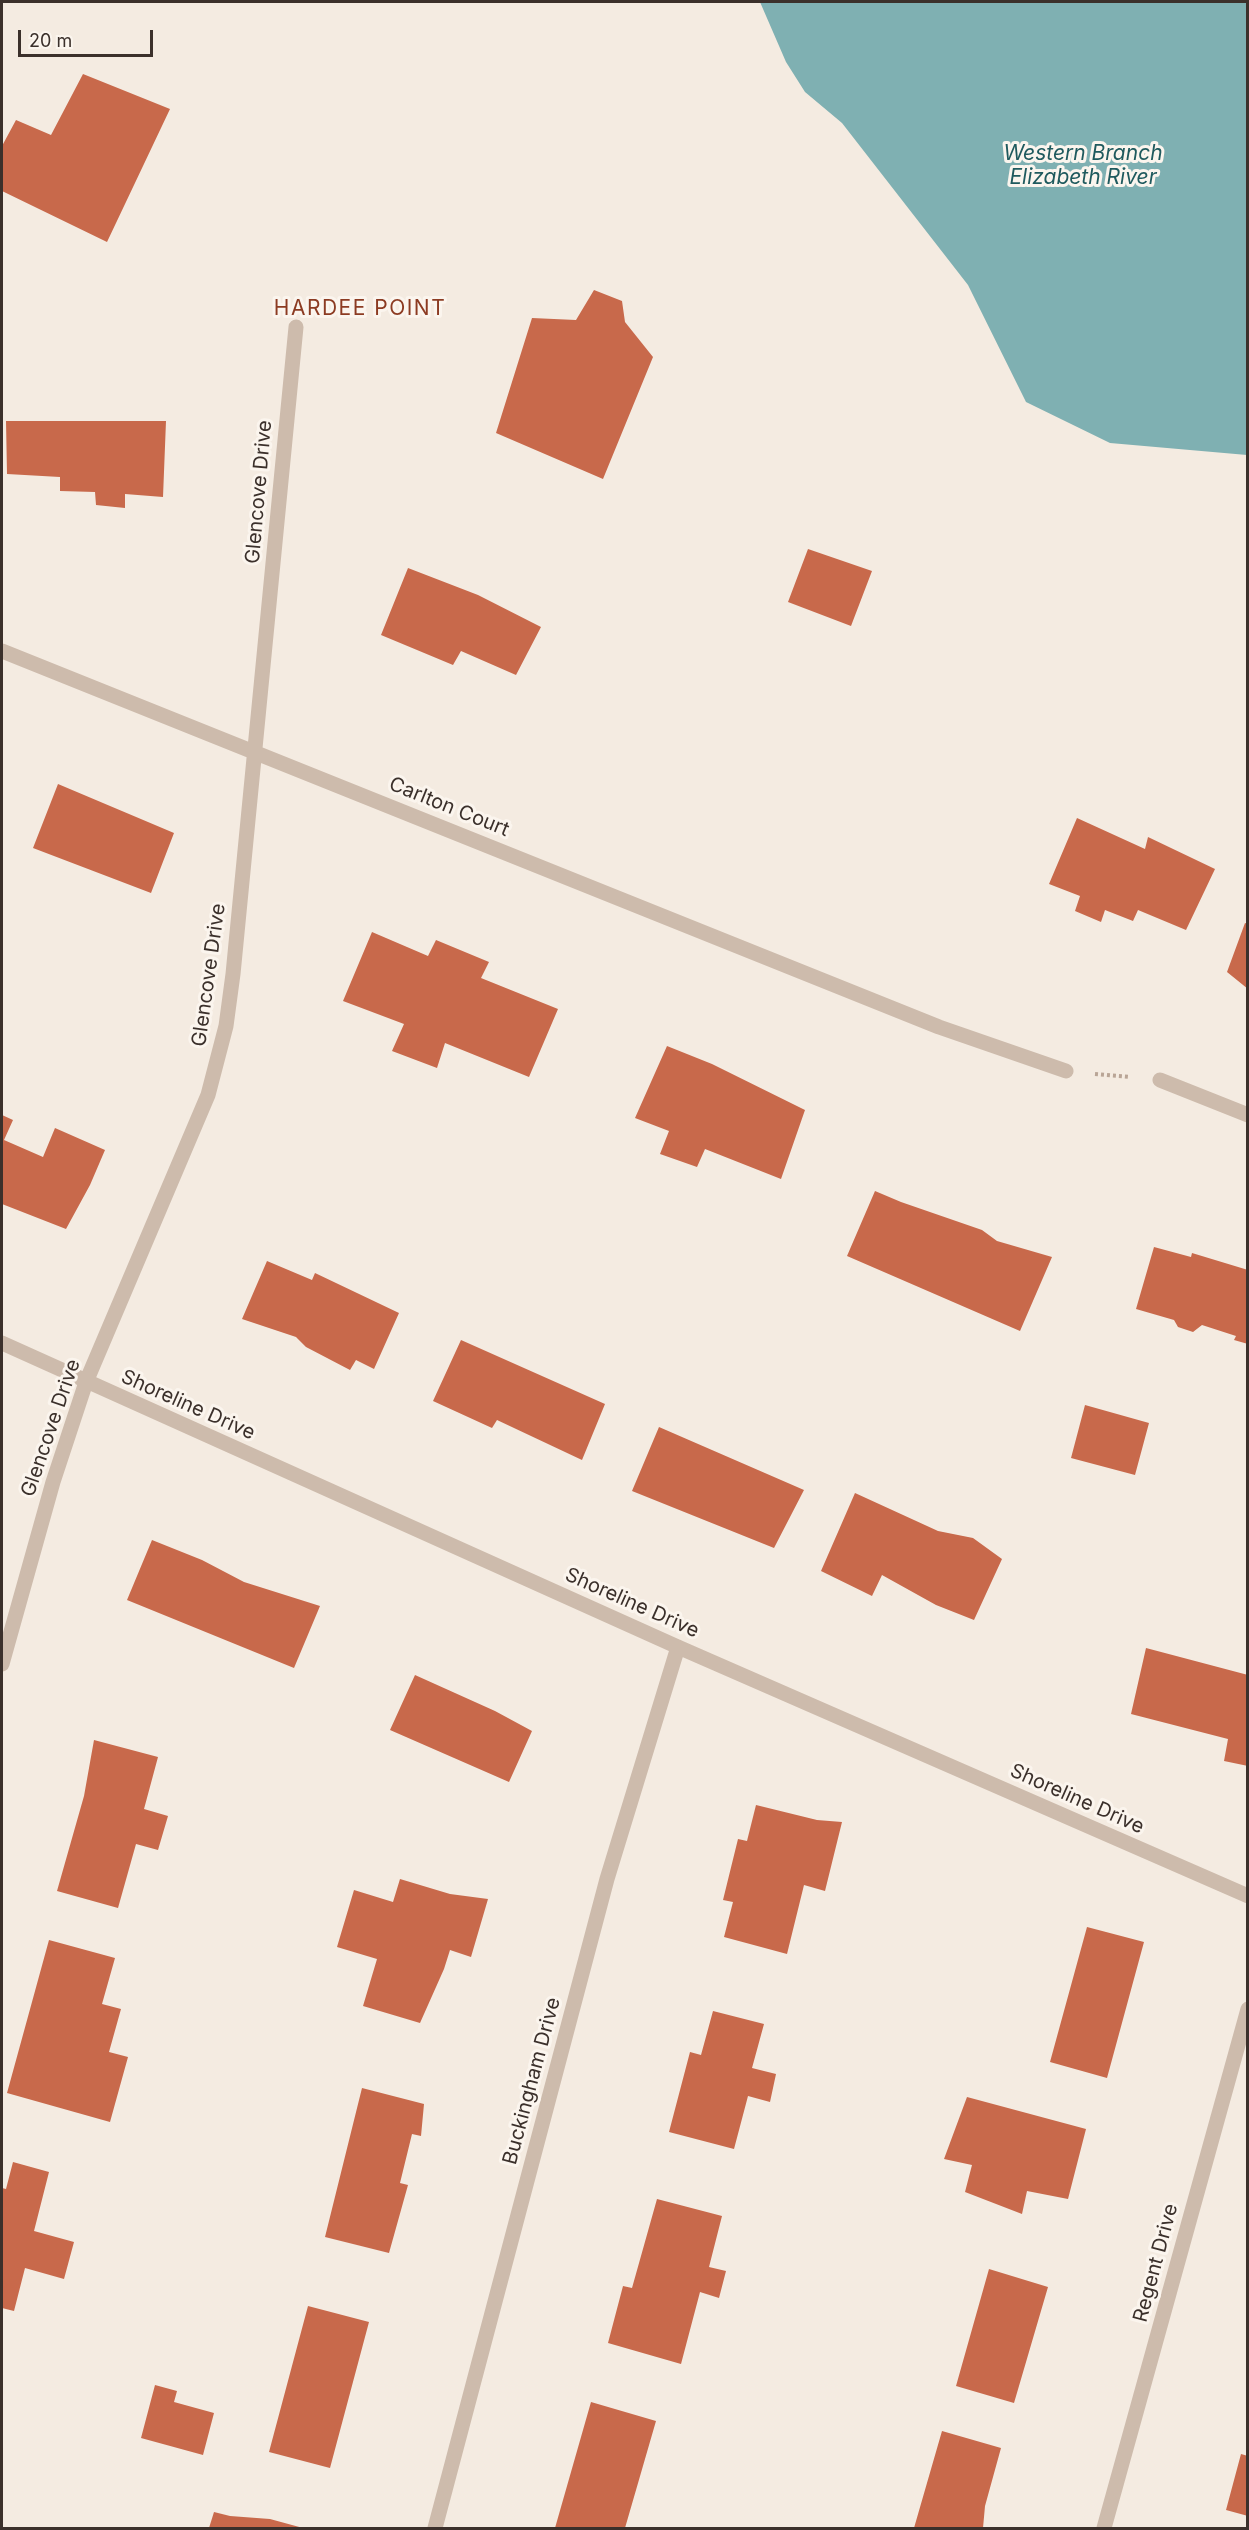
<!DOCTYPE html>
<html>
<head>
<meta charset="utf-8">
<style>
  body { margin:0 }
  #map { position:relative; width:1249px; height:2530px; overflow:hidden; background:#f4ebe1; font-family:Inter,sans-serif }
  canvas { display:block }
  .frame { position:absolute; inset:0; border:3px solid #3b302b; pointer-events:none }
  .scale { position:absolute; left:18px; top:30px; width:135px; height:27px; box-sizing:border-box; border:3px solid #3b302b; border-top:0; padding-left:8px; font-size:18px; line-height:21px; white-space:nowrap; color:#3b302b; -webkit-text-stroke:4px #fbf5ee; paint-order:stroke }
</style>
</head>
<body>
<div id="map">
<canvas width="1249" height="2530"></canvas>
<div class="frame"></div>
<div class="scale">20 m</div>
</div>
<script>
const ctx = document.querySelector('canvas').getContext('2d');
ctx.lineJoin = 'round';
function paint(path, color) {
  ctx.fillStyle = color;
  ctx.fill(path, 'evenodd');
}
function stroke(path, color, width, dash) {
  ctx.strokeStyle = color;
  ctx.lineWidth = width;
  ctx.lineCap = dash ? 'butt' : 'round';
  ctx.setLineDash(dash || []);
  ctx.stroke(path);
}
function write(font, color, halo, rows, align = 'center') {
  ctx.font = font + ' Inter,sans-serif';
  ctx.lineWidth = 6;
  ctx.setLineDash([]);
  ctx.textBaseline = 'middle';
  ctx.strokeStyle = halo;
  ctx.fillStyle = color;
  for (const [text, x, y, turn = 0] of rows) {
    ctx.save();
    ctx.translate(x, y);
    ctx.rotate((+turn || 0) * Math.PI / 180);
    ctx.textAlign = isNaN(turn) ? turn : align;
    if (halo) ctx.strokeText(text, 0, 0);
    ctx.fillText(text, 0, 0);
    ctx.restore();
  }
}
const water = new Path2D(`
  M760,2H1247V455L1110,443L1026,402L968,285L842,123L805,92L786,62Z`);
const building = new Path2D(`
  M83,74L170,109L107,242L2,191V146L16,120L51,135Z
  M594,290L622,301L625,322L653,357L603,479L496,433L532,318L576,320Z
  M6,421H166L163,497L125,494V508L96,505L95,492L60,491V477L7,474Z
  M808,549L872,571L851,626L788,602Z
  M408,568L478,595L541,627L516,675L461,651L453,665L381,635Z
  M58,784L174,833L151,893L33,848Z
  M1077,818L1145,849L1148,837L1215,869L1186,930L1138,910L1133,921L1105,910L1101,922L1075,911L1080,896L1049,884Z
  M1245,923L1248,924V989L1227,972Z
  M372,932L428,956L436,940L489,962L481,978L558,1009L529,1077L445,1043L437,1068L392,1051L404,1024L343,1001Z
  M667,1046L712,1064L805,1110L781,1179L705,1149L697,1167L660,1154L669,1131L635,1118Z
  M2,1115L13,1120L4,1140L43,1157L55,1128L105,1150L90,1185L66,1229L2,1204Z
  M875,1191L901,1202L982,1230L997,1241L1052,1257L1020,1331L847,1256Z
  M1154,1247L1191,1257L1192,1253L1248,1270V1344L1234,1340L1236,1336L1202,1325L1193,1332L1178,1327L1174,1320L1136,1309Z
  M267,1261L312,1280L315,1273L399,1313L374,1369L356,1360L350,1370L306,1347L296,1337L242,1319Z
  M461,1340L605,1404L582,1460L497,1420L492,1428L433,1401Z
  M1085,1405L1149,1423L1135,1475L1071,1458Z
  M659,1427L804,1490L774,1548L632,1491Z
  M855,1493L938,1531L973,1538L1002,1559L974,1620L936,1605L882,1575L872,1596L821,1571Z
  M152,1540L202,1560L244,1582L320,1606L294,1668L127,1600Z
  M1146,1648L1248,1675V1766L1224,1761L1228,1739L1131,1714Z
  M415,1675L495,1711L532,1731L509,1782L390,1730Z
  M94,1740L158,1757L144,1809L168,1816L158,1850L136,1844L118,1908L57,1891L84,1796Z
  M756,1805L817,1820L842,1822L825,1891L804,1885L787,1954L724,1937L733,1902L723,1900L738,1839L747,1841Z
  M400,1879L450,1894L488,1899L471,1957L450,1950L444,1969L420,2023L363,2006L377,1959L337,1947L354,1890L393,1902Z
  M1087,1927L1144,1942L1107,2078L1050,2062Z
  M49,1940L115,1958L102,2004L121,2009L109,2052L128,2057L110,2122L7,2093Z
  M713,2011L764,2024L752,2068L776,2074L770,2102L748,2096L734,2149L669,2132L690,2052L701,2055Z
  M362,2088L424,2104L421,2136L412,2134L400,2183L408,2185L389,2253L325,2237Z
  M967,2097L1086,2129L1068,2199L1027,2191L1022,2214L965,2192L972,2165L944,2159Z
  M13,2162L49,2172L34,2231L74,2242L64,2279L25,2268L14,2311L2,2308V2188L6,2189Z
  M657,2199L722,2216L709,2267L726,2271L719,2298L700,2292L681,2364L608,2343L623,2286L632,2288Z
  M989,2269L1048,2287L1014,2403L956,2386Z
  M308,2306L369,2322L330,2468L269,2452Z
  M155,2385L177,2391L174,2402L214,2413L203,2455L141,2438Z
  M591,2402L656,2421L625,2528H555Z
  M942,2431L1001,2448L985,2506L983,2528H914Z
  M1241,2454L1248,2456V2516L1226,2510Z
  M214,2512L230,2516L270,2519L303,2528H209Z`);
const path = new Path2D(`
  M1095,1074L1130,1077`);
const minor = new Path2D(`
  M2,651L939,1027L1066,1071
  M1160,1080L1248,1115
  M2,1343L678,1647L1248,1896
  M2,1664L53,1482L86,1382L208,1095L226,1026L233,974L296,327
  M435,2528L607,1879L678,1647
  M1104,2528L1248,2009`);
const streetNames = [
  ["Glencove Drive",259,492,-85],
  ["Carlton Court",449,807,22],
  ["Glencove Drive",209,975,-82],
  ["Shoreline Drive",188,1405,24],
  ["Glencove Drive",51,1428,-71],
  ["Shoreline Drive",632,1603,24],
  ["Shoreline Drive",1077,1799,24],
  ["Buckingham Drive",532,2081,-75],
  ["Regent Drive",1156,2263,-75]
];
const waterNames = [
  ["Western Branch",1083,154],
  ["Elizabeth River",1083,178]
];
const neighbourhoodNames = [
  ["HARDEE POINT",360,309]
];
paint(water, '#7fb0b2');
paint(building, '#c8694b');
stroke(path, '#b9a596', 4, [3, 3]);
stroke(minor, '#cdbbac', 15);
write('20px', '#3b302b', '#fbf5ee', streetNames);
write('italic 21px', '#1f5a5e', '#fbf5ee', waterNames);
ctx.letterSpacing = '1.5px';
write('21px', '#8c3b22', '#fbf5ee', neighbourhoodNames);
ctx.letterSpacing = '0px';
</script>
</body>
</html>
